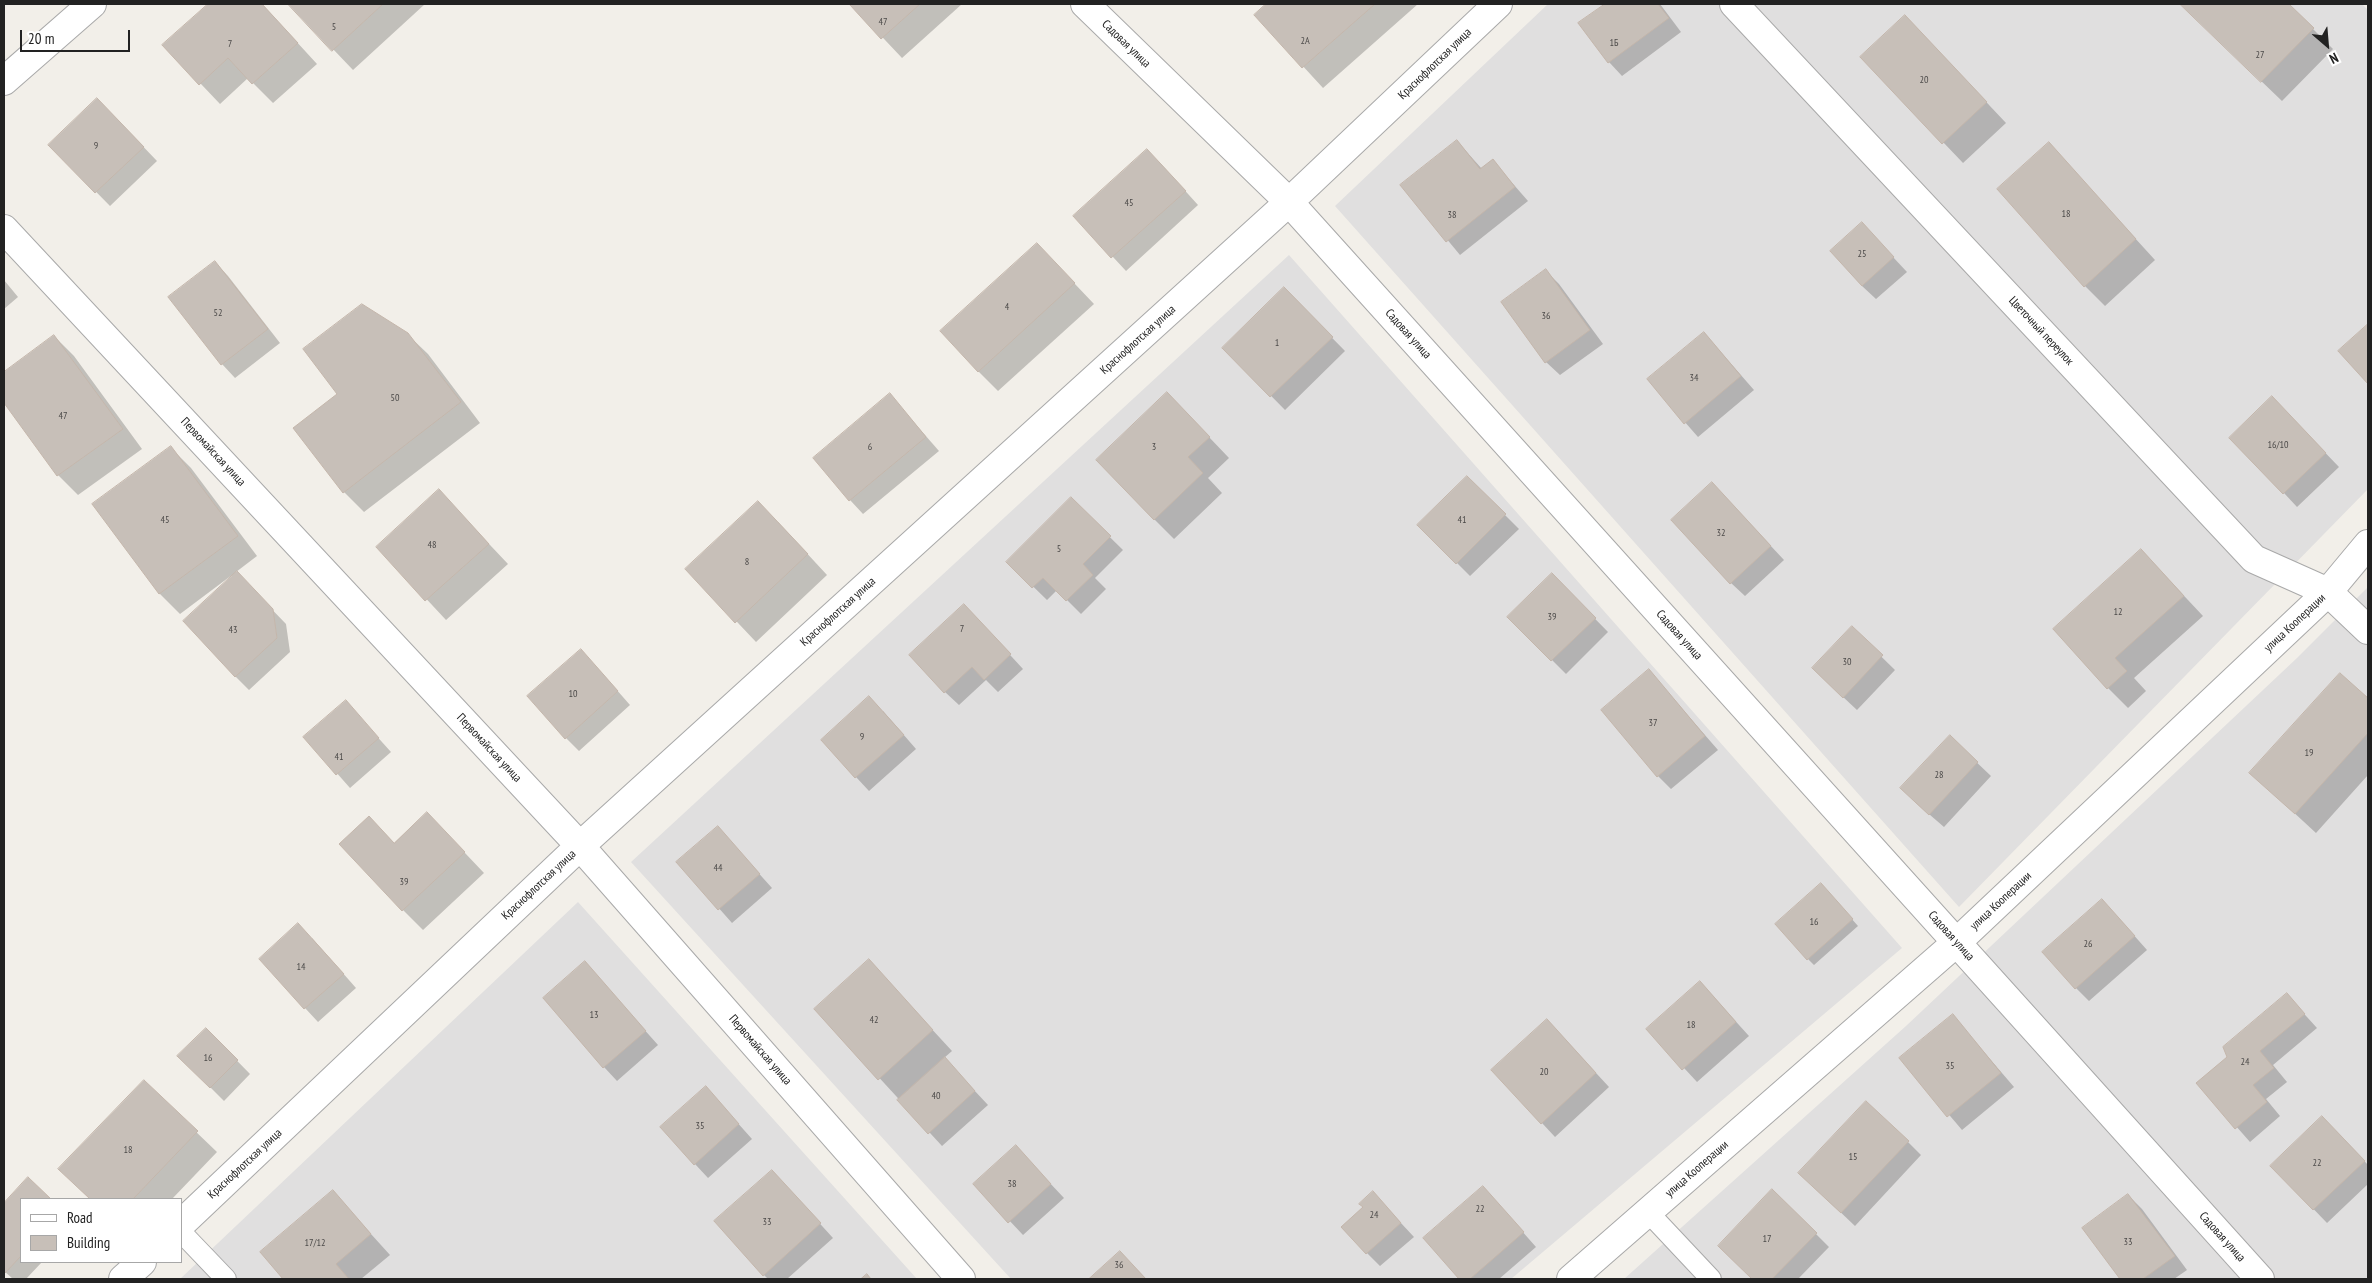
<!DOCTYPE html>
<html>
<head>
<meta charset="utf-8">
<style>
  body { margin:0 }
  #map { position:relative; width:2372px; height:1283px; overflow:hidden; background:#f2efe9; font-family:"PT Sans Narrow",sans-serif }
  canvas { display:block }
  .frame { position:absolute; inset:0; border:5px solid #222; pointer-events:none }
  .legend { position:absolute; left:20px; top:1198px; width:162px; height:65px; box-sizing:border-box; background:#fff; border:1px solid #a7a7a7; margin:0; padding:6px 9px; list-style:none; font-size:15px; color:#222 }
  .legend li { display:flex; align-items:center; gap:10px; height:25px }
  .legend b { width:25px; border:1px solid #a7a7a7 }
  .north { position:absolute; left:2302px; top:20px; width:50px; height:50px; -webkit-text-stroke:4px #fff; paint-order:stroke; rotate:153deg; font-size:14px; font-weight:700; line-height:20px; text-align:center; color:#222 }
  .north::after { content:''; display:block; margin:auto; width:18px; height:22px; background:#222; clip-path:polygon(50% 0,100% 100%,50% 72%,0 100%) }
  .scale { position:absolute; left:20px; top:30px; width:110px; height:22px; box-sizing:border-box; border:2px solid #222; border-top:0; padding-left:6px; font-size:15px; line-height:18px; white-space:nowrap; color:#222; -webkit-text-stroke:4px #fff; paint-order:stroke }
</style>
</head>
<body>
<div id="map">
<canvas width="2372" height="1283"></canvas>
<div class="frame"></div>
<ul class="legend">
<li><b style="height:6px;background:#fff"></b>Road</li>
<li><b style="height:14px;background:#c7bfb8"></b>Building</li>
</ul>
<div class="north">N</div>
<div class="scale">20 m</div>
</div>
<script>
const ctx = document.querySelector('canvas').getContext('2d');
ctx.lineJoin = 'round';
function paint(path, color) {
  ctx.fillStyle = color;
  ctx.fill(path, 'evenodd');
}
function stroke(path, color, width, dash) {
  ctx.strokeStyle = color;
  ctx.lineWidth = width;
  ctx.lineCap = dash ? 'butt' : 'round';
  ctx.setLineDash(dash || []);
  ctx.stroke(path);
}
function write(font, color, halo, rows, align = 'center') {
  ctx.font = font + ' "PT Sans Narrow",sans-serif';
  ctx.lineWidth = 5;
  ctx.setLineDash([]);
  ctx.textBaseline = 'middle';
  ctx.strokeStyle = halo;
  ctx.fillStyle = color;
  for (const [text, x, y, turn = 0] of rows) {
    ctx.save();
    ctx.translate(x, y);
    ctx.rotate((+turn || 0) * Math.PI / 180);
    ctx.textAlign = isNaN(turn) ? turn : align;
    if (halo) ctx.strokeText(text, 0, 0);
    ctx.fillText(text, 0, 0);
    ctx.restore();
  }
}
const residential = new Path2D(`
  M1548,4H2362L2368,10V489L1959,907L1335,206Z
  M1289,255L1902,948L1511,1279H1011L631,862Z
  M2368,587V1279H1624L1906,1026L2297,658Z
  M578,902L917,1279H180Z`);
const shadow = new Path2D(`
  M210,4H262L317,64L273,103L248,78L220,104L164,45Z
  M290,4H425L353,70Z
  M853,4H962L902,58L852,5Z
  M1268,4H1418L1323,88L1256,15Z
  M1607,4H1660L1681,32L1622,76L1609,62L1580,24Z
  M2181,4H2288L2333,49L2282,101Z
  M1925,37L2006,123L1963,163L1862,57Z
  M111,113L157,161L110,206L50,145Z
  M1457,141L1482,169L1493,161L1528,201L1460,255L1402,185Z
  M2049,144L2155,260L2105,306L2085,286Z
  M1161,164L1198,205L1126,271L1075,216Z
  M1862,224L1907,272L1876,299L1862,286Z
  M1037,244L1094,304L998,391L978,371Z
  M215,262L228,276L280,343L235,378L222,364Z
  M1545,270L1559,284L1603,344L1560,375L1546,362L1502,302Z
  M4,280L18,297L4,309Z
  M1284,289L1345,351L1285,410L1224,348Z
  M2368,326V382L2340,351Z
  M1704,333L1754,390L1698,437L1648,380Z
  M407,334L428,354L480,423L364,512L344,492L339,395Z
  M54,336L74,356L142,449L78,495L58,475L4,401V373Z
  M890,395L939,451L863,514L850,500Z
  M2286,412L2339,467L2297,507L2284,493Z
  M1187,414L1229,458L1208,478L1222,493L1174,539L1154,519Z
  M171,448L191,468L257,556L236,572L286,624L290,652L249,690L235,676L232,575L180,614L160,594L94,504Z
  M1467,477L1519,529L1470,576L1419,525Z
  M439,491L508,564L446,620L378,547Z
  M1725,497L1784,560L1745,596L1731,583Z
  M1071,499L1123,550L1095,578L1106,589L1081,614L1057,590L1047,600L1008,562Z
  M778,522L827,575L756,642L687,569Z
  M2141,550L2203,616L2134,678L2146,691L2128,708L2108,688Z
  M1552,575L1608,632L1566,674L1509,617Z
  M977,619L1023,669L998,692L986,680L959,705L945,692Z
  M1852,628L1895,670L1857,710L1827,682Z
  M594,664L630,705L579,751L566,738Z
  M1649,671L1718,750L1671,789L1658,776Z
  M2340,675L2368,700V775L2316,833L2251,773Z
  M346,702L391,752L350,788L305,737Z
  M883,711L916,749L869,791L856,777Z
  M1950,737L1991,776L1944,827L1915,802Z
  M369,817L395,844L447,834L484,873L423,930L403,910Z
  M718,828L772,888L732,923L678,862Z
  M1827,891L1858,926L1814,965L1808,959Z
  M2115,914L2147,950L2089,1001L2076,988Z
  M312,938L356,988L318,1022L305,1008Z
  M869,961L952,1051L944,1058L988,1105L942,1146L816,1009Z
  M585,963L658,1045L617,1081L604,1067Z
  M1700,982L1749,1036L1697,1082L1648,1029Z
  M2287,995L2317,1028L2273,1065L2287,1082L2266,1099L2280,1116L2250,1142L2198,1083L2229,1058Z
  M1953,1016L2014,1087L1962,1130L1901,1058Z
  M206,1029L250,1074L224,1101L179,1056Z
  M1560,1034L1609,1087L1555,1137L1542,1123Z
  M144,1082L217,1152L172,1199H90L60,1169Z
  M719,1102L752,1139L708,1178L695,1164Z
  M2336,1131L2368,1165V1184L2327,1223L2272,1166Z
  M1908,1142L1921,1155L1855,1226L1813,1186Z
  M1016,1147L1064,1198L1023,1235L975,1184Z
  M772,1171L833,1238L787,1279H768L764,1275Z
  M28,1179L49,1199H21V1262H42L26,1279H13L4,1271V1205Z
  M1483,1187L1536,1247L1499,1279H1461L1425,1238Z
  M333,1192L390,1255L361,1279H285L261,1252Z
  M1373,1193L1414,1237L1380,1266L1367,1253L1364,1207Z
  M2128,1195L2142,1209L2187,1270L2174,1279H2121L2084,1228Z
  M1816,1234L1829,1247L1798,1279H1753L1719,1246Z
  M1120,1253L1146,1279H1091Z`);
const building = new Path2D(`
  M208,4H262L298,43L252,84L228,58L199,85L162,45Z
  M288,4H383L332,51Z
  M852,4H920L881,39L850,5Z
  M1266,4H1375L1302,68L1254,15Z
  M1605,4H1658L1669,18L1608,63L1578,23Z
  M2180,4H2289L2314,28L2261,82Z
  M1905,15L1987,102L1942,144L1860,57Z
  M97,98L144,147L95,193L48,145Z
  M1457,140L1480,169L1493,159L1515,187L1446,242L1400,185Z
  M2049,142L2136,239L2084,287L1997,189Z
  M1147,149L1186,191L1111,258L1073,216Z
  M1862,222L1894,257L1862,286L1830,251Z
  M1037,243L1075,283L978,372L940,331Z
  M215,261L268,329L221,365L168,297Z
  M1546,269L1590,330L1545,363L1501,302Z
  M1284,287L1333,337L1270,397L1222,348Z
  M362,304L408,333L461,402L343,493L293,428L337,394L303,349Z
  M2368,324V384L2338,351Z
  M1704,332L1741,376L1684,424L1647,379Z
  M54,335L123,429L57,476L4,403V372Z
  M1167,392L1210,437L1188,457L1203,473L1154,520L1096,460Z
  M890,393L926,437L849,501L813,458Z
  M2272,396L2326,453L2283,494L2229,438Z
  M171,446L238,536L159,594L92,504Z
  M1467,476L1506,514L1456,564L1417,525Z
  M1712,482L1771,546L1730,584L1671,520Z
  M439,489L489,544L425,601L376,547Z
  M1071,497L1111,536L1083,564L1093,575L1066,601L1043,578L1032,588L1006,562Z
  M758,501L808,554L735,623L685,569Z
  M2141,549L2184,596L2115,658L2127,671L2107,689L2053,629Z
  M237,571L273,609L277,638L235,677L183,621Z
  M1552,573L1596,618L1551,661L1507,617Z
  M964,604L1011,654L984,680L972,667L944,693L909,655Z
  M1852,626L1883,655L1843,698L1812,668Z
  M581,649L618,691L565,739L527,696Z
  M1649,669L1705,736L1657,777L1601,710Z
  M2340,673L2368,698V733L2295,814L2249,773Z
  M869,696L904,735L855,778L821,740Z
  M346,700L379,738L336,775L303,737Z
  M1950,735L1978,762L1929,815L1900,788Z
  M427,812L465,852L402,911L339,844L369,816L394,843Z
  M718,826L760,874L718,910L676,862Z
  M1821,883L1853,919L1807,960L1775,924Z
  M2102,899L2135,936L2075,989L2042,952Z
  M298,923L344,974L304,1009L259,959Z
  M869,959L933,1030L878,1080L814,1009Z
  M585,961L646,1031L603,1068L543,998Z
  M1700,981L1736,1022L1682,1070L1646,1029Z
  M2287,993L2305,1014L2260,1051L2274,1068L2253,1085L2267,1102L2235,1129L2196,1083L2227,1057L2223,1047Z
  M1953,1014L2001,1073L1947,1117L1899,1058Z
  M1547,1019L1596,1073L1541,1124L1491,1070Z
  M206,1028L238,1060L210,1088L177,1056Z
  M945,1057L975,1091L928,1134L897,1100Z
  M144,1080L198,1131L133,1199H90L58,1169Z
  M706,1086L739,1124L694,1165L660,1127Z
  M1866,1101L1909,1141L1841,1213L1798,1173Z
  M2322,1116L2365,1161L2313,1210L2270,1166Z
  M1016,1145L1051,1184L1008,1223L973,1184Z
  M772,1170L821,1223L763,1276L714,1221Z
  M28,1177L51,1199H21V1256L5,1273L4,1272V1203Z
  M1483,1186L1524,1232L1470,1279H1459L1423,1238Z
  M1772,1189L1817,1233L1772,1279H1752L1718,1246Z
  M333,1190L371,1234L336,1264L349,1279H283L260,1252Z
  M1373,1191L1401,1223L1366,1254L1341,1227L1363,1207L1359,1204Z
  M2128,1194L2175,1256L2143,1279H2120L2082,1228Z
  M1120,1251L1146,1279H1089Z
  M867,1274L871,1279H861Z`);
const lane = new Path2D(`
  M1648,1212L1711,1279
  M181,1232L226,1279`);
const street = new Path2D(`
  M1085,4L1289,202L2260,1279
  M1734,4L2254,559L2328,592L2368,630
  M4,81L92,4
  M4,229L580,846L961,1279
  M181,1224L580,846L1289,202L1498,4
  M123,1279L142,1262
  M1571,1279L1957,942L2328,592L2368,544`);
const numberNames = [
  ["47",883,22],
  ["5",334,27],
  ["2А",1305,41],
  ["1Б",1614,43],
  ["7",230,44],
  ["27",2260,55],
  ["20",1924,80],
  ["9",96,146],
  ["45",1129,203],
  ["18",2066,214],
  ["38",1452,215],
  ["25",1862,254],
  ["4",1007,307],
  ["52",218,313],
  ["36",1546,316],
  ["1",1277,343],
  ["34",1694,378],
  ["50",395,398],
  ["47",63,416],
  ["16/10",2278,445],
  ["6",870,447],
  ["3",1154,447],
  ["45",165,520],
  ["41",1462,520],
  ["32",1721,533],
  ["48",432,545],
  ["5",1059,549],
  ["8",747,562],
  ["12",2118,612],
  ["39",1552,617],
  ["7",962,629],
  ["43",233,630],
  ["30",1847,662],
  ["10",573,694],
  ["37",1653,723],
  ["9",862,737],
  ["19",2309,753],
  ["41",339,757],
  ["28",1939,775],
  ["44",718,868],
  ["39",404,882],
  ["16",1814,922],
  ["26",2088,944],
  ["14",301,967],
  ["13",594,1015],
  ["42",874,1020],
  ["18",1691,1025],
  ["16",208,1058],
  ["24",2245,1062],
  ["35",1950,1066],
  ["20",1544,1072],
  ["40",936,1096],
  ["35",700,1126],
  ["18",128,1150],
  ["15",1853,1157],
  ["22",2317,1163],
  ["38",1012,1184],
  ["22",1480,1209],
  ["24",1374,1215],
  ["33",767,1222],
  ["17",1767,1239],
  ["33",2128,1242],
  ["17/12",315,1243],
  ["36",1119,1265]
];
const streetNames = [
  ["Садовая улица",1126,44,44],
  ["Краснофлотская улица",1435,64,-44],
  ["Цветочный переулок",2041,331,47],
  ["Садовая улица",1408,334,48],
  ["Краснофлотская улица",1138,340,-42],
  ["Первомайская улица",213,452,47],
  ["Краснофлотская улица",838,612,-42],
  ["улица Кооперации",2295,623,-43],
  ["Садовая улица",1679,635,48],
  ["Первомайская улица",489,748,47],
  ["Краснофлотская улица",539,885,-43],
  ["улица Кооперации",2001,901,-43],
  ["Садовая улица",1951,936,48],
  ["Первомайская улица",760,1050,49],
  ["Краснофлотская улица",245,1164,-43],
  ["улица Кооперации",1697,1169,-41],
  ["Садовая улица",2222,1237,48]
];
paint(residential, '#e0dfdf');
paint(shadow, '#0003');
paint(building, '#c7bfb8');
stroke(building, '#c4b6ab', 1);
stroke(lane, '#a9a9a9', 22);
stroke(street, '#a9a9a9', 30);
stroke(lane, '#fff', 20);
stroke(street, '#fff', 28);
write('10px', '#4b4948', null, numberNames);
write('12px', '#222', '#fff', streetNames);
</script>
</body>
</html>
